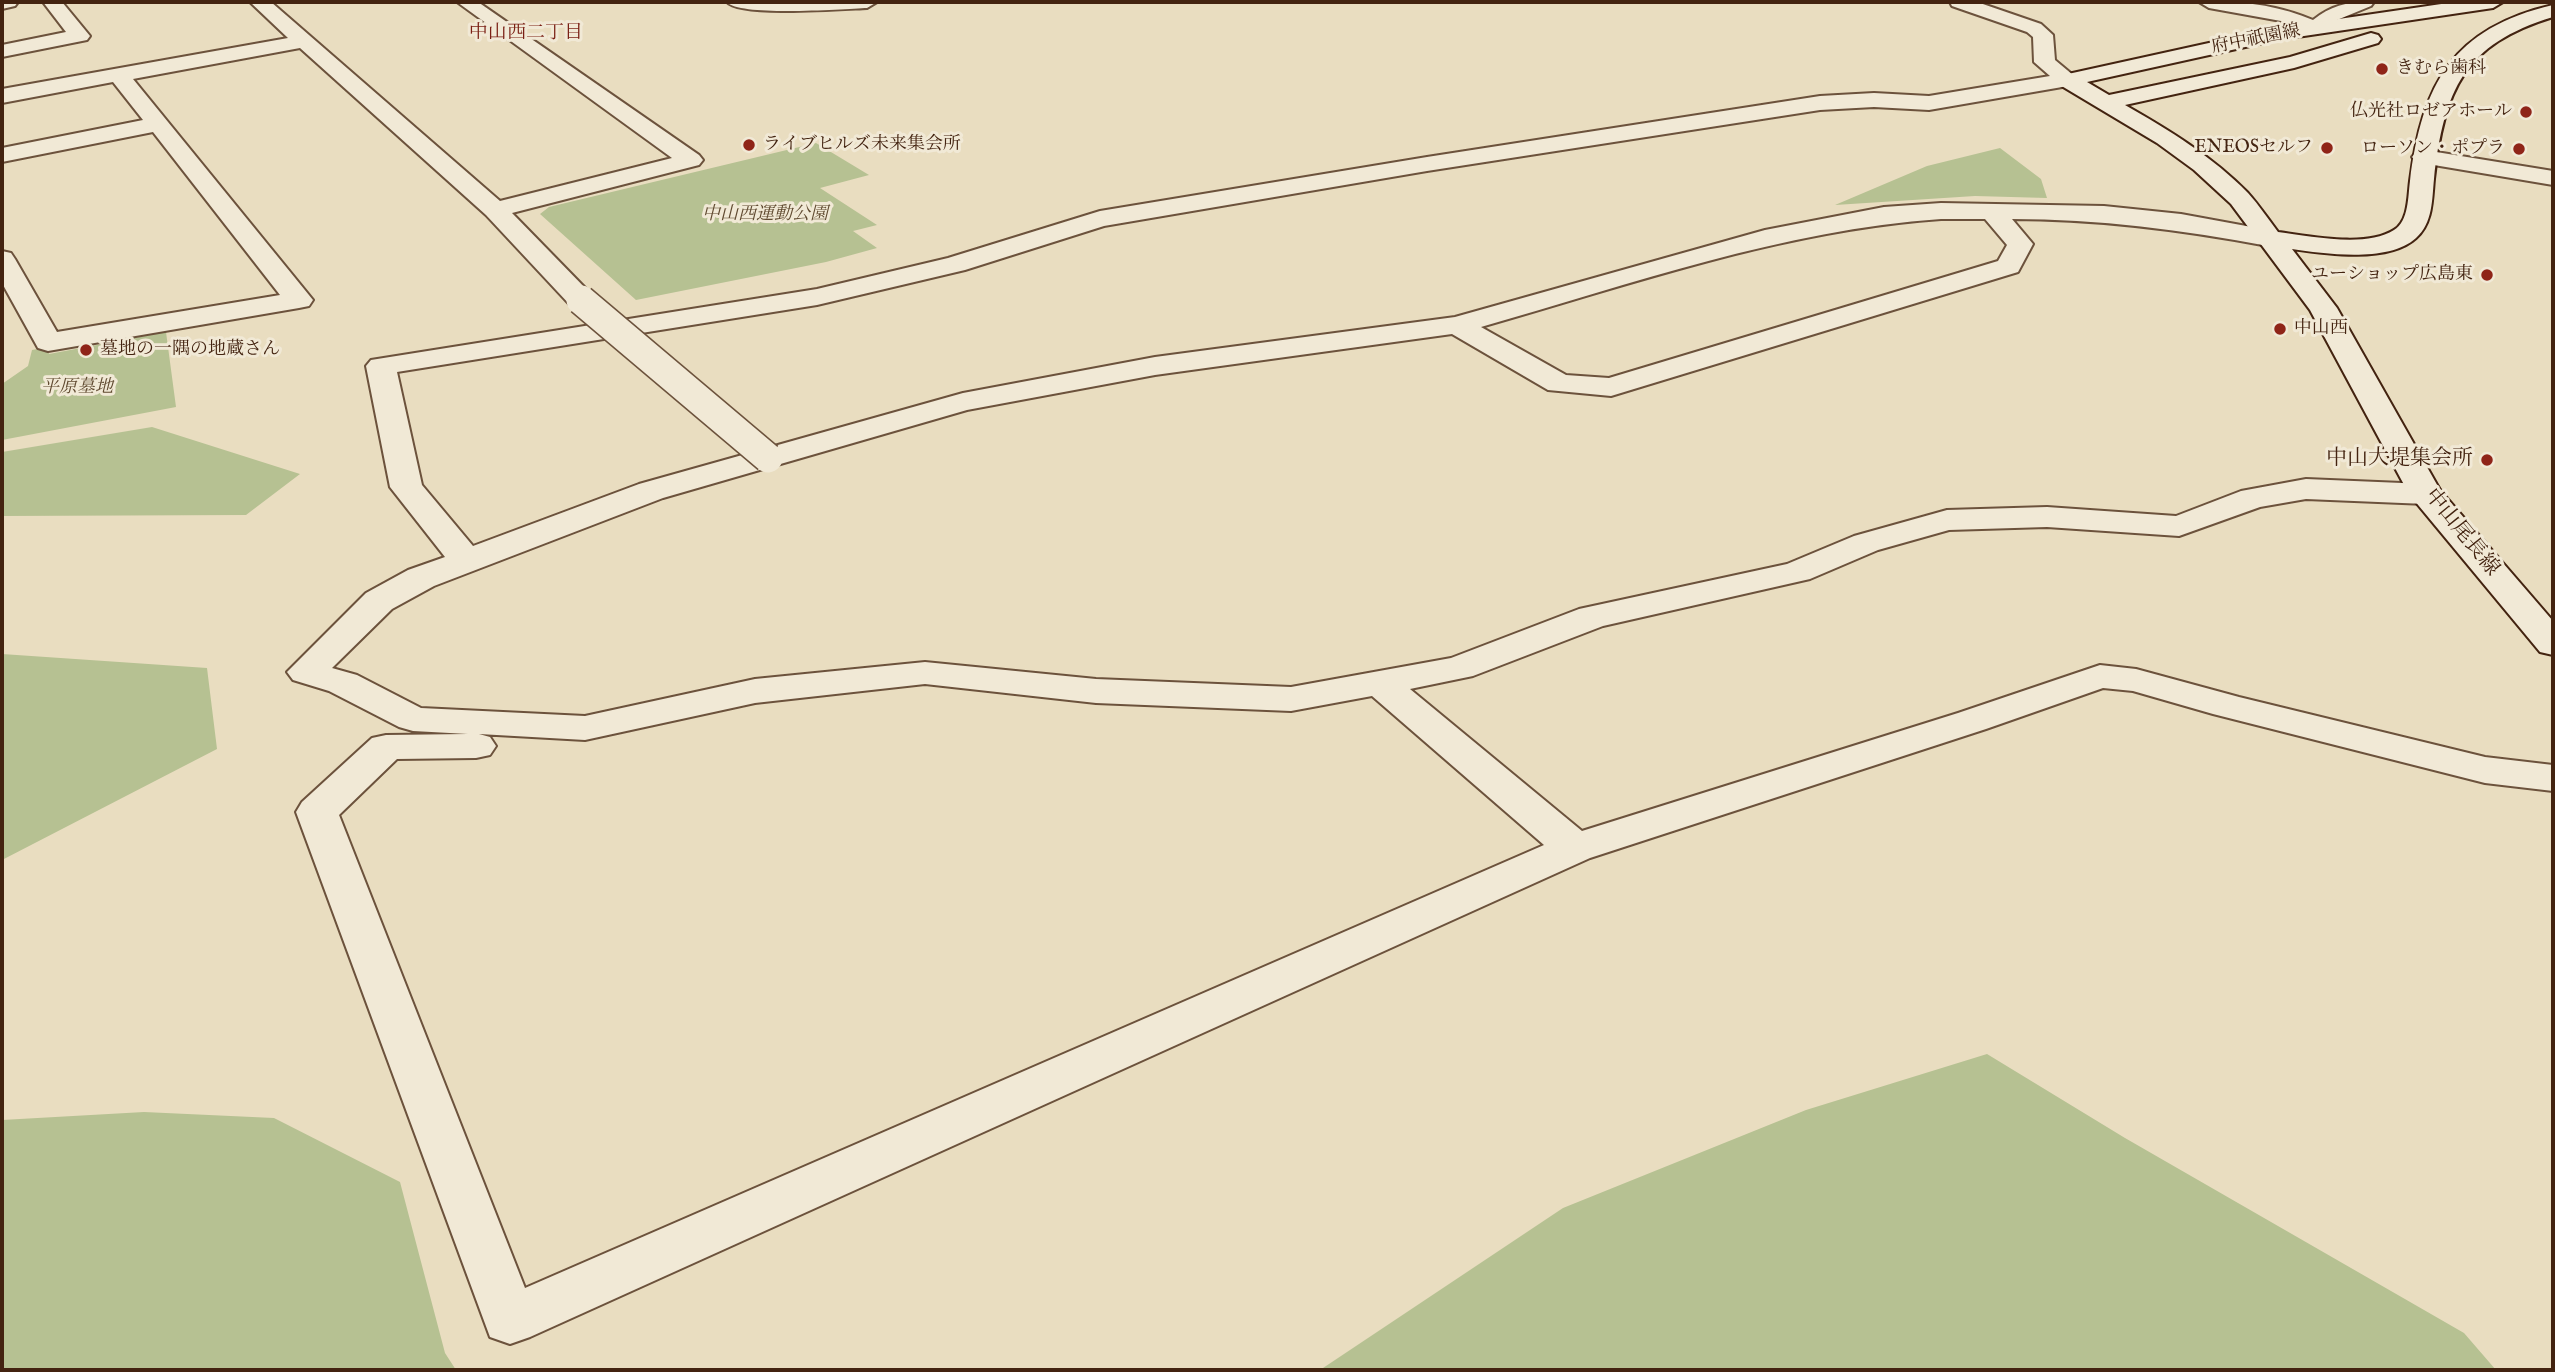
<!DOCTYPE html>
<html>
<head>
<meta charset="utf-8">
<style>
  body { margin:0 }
  #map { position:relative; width:2555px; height:1372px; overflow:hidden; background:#e9ddc0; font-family:"IM FELL English",serif }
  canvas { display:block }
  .frame { position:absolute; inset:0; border:4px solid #432310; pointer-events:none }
</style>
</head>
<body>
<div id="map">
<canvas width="2555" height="1372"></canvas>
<div class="frame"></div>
</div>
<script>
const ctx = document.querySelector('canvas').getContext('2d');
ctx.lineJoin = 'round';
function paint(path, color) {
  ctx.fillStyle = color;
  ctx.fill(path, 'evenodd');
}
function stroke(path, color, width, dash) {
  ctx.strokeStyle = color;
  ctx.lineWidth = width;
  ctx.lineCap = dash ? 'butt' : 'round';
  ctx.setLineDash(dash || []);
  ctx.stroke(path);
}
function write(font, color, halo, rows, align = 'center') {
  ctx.font = font + ' "IM FELL English","Noto Serif JP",serif';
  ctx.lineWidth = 6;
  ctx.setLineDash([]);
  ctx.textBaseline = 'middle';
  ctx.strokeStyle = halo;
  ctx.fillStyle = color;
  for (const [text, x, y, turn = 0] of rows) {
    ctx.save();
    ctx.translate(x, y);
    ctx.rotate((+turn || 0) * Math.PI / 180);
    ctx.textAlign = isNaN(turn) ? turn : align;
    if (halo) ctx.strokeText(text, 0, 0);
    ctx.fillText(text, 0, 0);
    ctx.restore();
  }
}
const green = new Path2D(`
  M816,143L869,175L820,188L877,225L853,231L877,248L826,262L636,300L540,214L549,207Z
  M2000,148L2041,179L2047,198L1975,196L1835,205L1927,166Z
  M166,332L176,407L2,440V384L28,366L32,350L48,347L49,354Z
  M152,427L300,474L246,515L2,516V452Z
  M2,654L207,668L217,749L2,860Z
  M1987,1054L2125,1138L2464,1333L2496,1370H1320L1563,1208L1806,1110Z
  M144,1112L274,1118L400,1182L445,1353L456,1370H2V1120Z`);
const street = new Path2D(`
  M2,2H18L15,6L2,9Z
  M43,2H62L90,36L87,40L2,57V45L66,32Z
  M250,2H271L500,201L672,158L457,2H478L699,155L703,160L699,165L512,213L591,294L595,300L591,306L581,308L571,306L486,215L300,48L133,79L313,300L309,306L299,308L48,351L38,348L2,283V251L11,253L15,259L57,332L280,295L153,132L2,162V148L143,120L113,82L2,103V89L288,38Z
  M727,2H877L867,8C844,9 739,17 727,2Z
  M1950,2H1977L2041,24L2053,35L2055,60L2079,80L2076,85L2068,86L1929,110L1874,107L1820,110L1427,171L1104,226L965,270L817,305L397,372L422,485L473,546L639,484L963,393L1155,357L1455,317L1765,230L1884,207L1941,203L2104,206L2181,214L2268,230L2277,232L2281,238L2277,244L2268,246C2183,230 2099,219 2012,219L2033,244L2018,272L1611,396L1548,390L1452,334L1155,375L967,410L663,498L434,586L392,609L332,668L357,675L421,708L585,716L755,679L925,662L1096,679L1291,687L1451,658L1579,609L1787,564L1854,536L1947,510L2047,507L2176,516L2241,491L2306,479L2426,484L2438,487L2443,494L2438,501L2426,504L2306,499L2260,507L2179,536L2047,527L1949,530L1878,550L1810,579L1603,626L1473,676L1410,689L1582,831L1958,713L2100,665L2136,669L2239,697L2485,757L2553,765V791L2485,783L2213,714L2133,691L2103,688L1986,729L1590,858L530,1337L510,1344L490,1337L296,812L302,802L372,738L386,735L468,734L413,731L399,727L329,691L293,680L287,672L366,593L408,570L445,557L390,487L366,366L371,360L817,289L948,258L1100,211L1427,157L1820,96L1874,93L1929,96L2050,76L2034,62L2033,37L2027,32L1952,6ZM1941,219H1985L2007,245L1998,261L1609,378L1566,375L1481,327C1632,284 1783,230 1941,219ZM925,684L1096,703L1291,711L1372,696L1544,845L525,1288L339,815L397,759L476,758L490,755L496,746L490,737L479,734L585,740L755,703Z
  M2199,2C2238,0 2277,5 2313,20C2332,5 2350,1 2374,2L2371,6L2337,20L2322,32L2315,34L2281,21L2209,8Z
  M2424,150L2553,171V185L2416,162L2412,157L2416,152Z`);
const secondary = new Path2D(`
  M2455,2H2503L2493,8L2277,40L2087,82L2109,95L2290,57L2371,33L2378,35L2381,39L2378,43L2294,68L2125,105C2169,130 2213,157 2248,193C2259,205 2268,219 2278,232C2310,236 2366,248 2394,230C2409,221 2408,196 2410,181C2422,84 2453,28 2553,5V17C2464,44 2444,90 2434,179C2432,199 2433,223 2416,238C2389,263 2326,254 2292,249L2337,308L2440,490L2553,621V655L2540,652L2409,494L2310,310L2231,204L2194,170L2157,143L2060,85L2057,80L2060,75L2068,74L2277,28Z`);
const streetBridge = new Path2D(`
  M581,300L768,458`);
const markers = [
  [2382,69,7,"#8f2418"],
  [2526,112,7,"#8f2418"],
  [749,145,7,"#8f2418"],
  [2327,148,7,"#8f2418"],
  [2519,149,7,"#8f2418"],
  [2487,275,7,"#8f2418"],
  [2280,329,7,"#8f2418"],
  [86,350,7,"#8f2418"],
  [2487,460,7,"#8f2418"]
];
const farStreetnames = [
  ["府中祇園線",2256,40,-11]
];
const farPoinames = [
  ["きむら歯科",2396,69],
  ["仏光社ロゼアホール",2512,112,"right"],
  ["ライブヒルズ未来集会所",763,145],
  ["ENEOSセルフ",2313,148,"right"],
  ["ローソン・ポプラ",2505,149,"right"],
  ["ユーショップ広島東",2473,275,"right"],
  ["中山西",2294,329],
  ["墓地の一隅の地蔵さん",100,350]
];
const farParknames = [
  ["中山西運動公園",765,215],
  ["平原墓地",77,388]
];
const farNeighbourhoodnames = [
  ["中山西二丁目",526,34]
];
const poiNames = [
  ["中山大堤集会所",2473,460]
];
const streetNames = [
  ["中山尾長線",2461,533,51]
];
paint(green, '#b6c192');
stroke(street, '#6c523c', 4);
stroke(secondary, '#432310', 4);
paint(street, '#f1e9d6');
paint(secondary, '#f1e9d6');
stroke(streetBridge, '#6c523c', 32, []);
stroke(streetBridge, '#f1e9d6', 29);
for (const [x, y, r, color] of markers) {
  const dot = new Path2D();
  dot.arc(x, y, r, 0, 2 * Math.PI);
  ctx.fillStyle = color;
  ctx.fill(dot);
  stroke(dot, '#f1e9d6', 2.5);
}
write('18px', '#432310', '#f1e9d6', farStreetnames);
write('18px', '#432310', '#f1e9d6', farPoinames, 'left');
write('italic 18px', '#604a30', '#f1e9d6', farParknames);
write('19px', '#7a1f14', '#f1e9d6', farNeighbourhoodnames);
write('21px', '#432310', '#f1e9d6', poiNames, 'right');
write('21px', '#432310', '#f1e9d6', streetNames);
</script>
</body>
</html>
